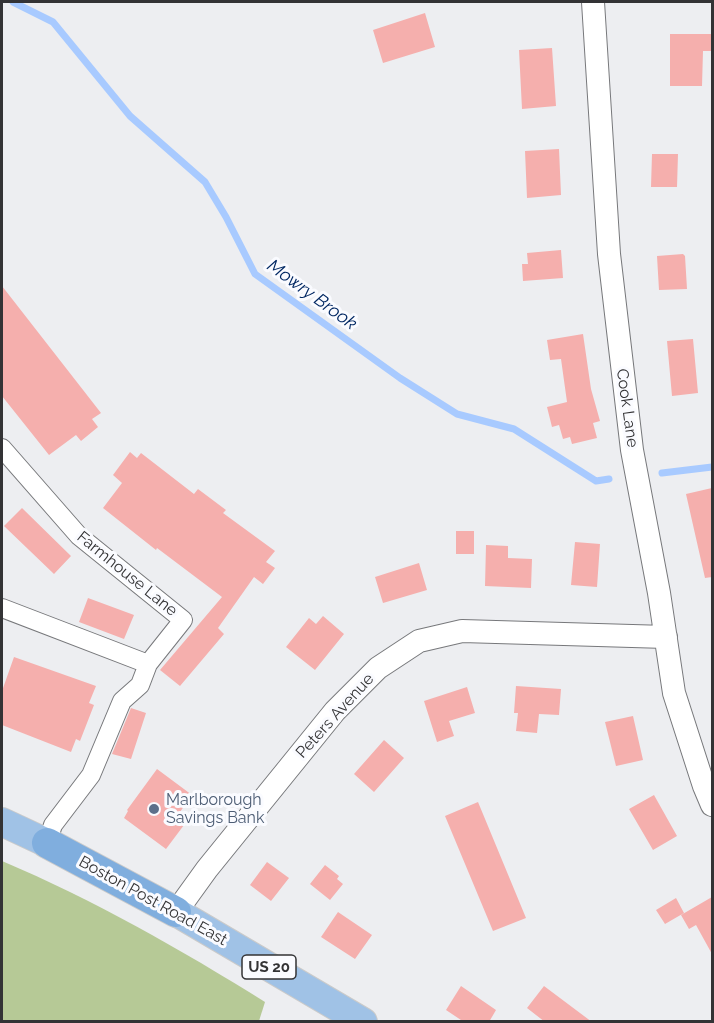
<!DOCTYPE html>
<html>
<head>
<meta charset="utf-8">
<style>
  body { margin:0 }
  #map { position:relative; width:714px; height:1023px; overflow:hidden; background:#edeef1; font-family:Raleway,sans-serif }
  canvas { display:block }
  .frame { position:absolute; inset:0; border:3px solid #333335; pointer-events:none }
</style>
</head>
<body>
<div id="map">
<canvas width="714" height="1023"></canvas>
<div class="frame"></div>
</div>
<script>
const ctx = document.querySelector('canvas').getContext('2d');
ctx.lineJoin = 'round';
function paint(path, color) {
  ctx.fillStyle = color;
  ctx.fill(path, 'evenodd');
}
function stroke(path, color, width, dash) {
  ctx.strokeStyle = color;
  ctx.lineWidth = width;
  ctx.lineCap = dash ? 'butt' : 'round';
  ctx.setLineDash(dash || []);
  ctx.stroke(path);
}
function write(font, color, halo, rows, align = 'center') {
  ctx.font = font + ' Raleway,sans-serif';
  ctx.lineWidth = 6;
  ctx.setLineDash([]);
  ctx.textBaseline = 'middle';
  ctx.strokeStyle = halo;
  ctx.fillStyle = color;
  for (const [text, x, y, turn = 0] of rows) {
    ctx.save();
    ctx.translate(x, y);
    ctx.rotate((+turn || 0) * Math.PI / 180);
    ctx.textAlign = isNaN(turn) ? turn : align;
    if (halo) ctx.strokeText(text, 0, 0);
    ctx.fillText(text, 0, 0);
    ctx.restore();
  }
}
const green = new Path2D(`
  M2,861C94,900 180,949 265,1002L259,1021H2Z`);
const stream = new Path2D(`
  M13,2L53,22L130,116L205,182L226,217L255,274L400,378L457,414L514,429L596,481L609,479
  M662,473L712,467`);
const building = new Path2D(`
  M425,13L435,47L383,63L373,30Z
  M670,34H712V51H703L702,86H670Z
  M552,48L556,106L522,109L519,50Z
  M559,149L561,195L527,198L525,151Z
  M652,154H678L677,187H651Z
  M561,250L563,278L523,281L522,264H528L527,253Z
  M683,254L685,256L687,289L659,290L657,256Z
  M2,286L101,413L92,419L98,427L81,441L76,435L49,455L2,396Z
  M583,334L591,389L600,421L593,423L597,438L572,444L570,437L563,439L559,425L552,427L547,407L567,402L561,359L550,360L547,340Z
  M693,339L698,393L672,396L667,341Z
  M130,452L137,458L141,453L194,494L198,489L226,510L223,513L275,551L266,562L275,568L263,584L254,577L218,628L224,634L180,686L160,670L222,597L157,548L156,550L103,508L122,483L113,475Z
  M712,488V577L705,578L686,494Z
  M22,508L71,556L54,574L4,526Z
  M456,531H474V554H456Z
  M575,542L600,544L597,587L571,585Z
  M486,545L508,546V558L532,559L531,588L485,586Z
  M419,563L427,590L383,603L375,577Z
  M88,598L134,615L124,639L79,622Z
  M323,616L344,634L315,670L286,647L309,618L316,624Z
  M14,657L96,686L89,703L94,705L80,741L76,739L71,752L2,725V691Z
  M516,686L561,689L559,715L539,714L537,733L516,731L518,713H514Z
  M467,687L475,713L449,721L454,736L437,742L424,701Z
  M131,708L146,713L131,759L112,754Z
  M633,716L643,760L616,766L605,722Z
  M384,740L404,758L374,792L354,774Z
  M157,769L192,795L175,819L184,825L166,849L124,818L128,811L127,810Z
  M654,795L677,836L653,850L629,809Z
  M478,802L526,918L493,931L445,816Z
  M267,862L289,878L271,901L250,885Z
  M325,865L339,876L337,879L343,884L330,900L310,884Z
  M712,897V954L696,925L689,929L681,915Z
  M676,898L684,913L665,924L656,910Z
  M338,912L372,935L355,959L321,937Z
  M461,986L496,1010L489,1022H464L446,1010Z
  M544,986L592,1022H545L527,1008Z`);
const minor = new Path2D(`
  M2,448L79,536L183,620L148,664L2,608
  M47,843L53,825L91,775L122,701L140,685L148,664`);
const tertiary = new Path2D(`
  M593,2L609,254L632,450L659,593L674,693L704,786L712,805
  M176,912L207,869L335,711L378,668L419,641L462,631L666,637`);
const primary = new Path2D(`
  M2,822L47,843
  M176,912L363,1022`);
const trunk = new Path2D(`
  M47,843L176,912`);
const markers = [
  [154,809,6,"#5c6f8a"]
];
const shields = [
  [269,967,54]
];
const shieldNames = [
  ["US 20",269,967]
];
const streetNames = [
  ["Cook Lane",627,408,82],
  ["Farmhouse Lane",127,574,39],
  ["Peters Avenue",335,716,-48],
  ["Boston Post Road East",153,901,29]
];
const serviceNames = [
  ["Marlborough",166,800],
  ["Savings Bank",166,818]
];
const waterNames = [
  ["Mowry Brook",312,295,36]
];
paint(green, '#b6c996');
stroke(stream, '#a8caff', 7);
paint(building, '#f5afad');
stroke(minor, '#77787b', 20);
stroke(tertiary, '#77787b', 24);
stroke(primary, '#cacaca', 30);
stroke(trunk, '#cacaca', 32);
stroke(minor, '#fff', 18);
stroke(tertiary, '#fff', 22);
stroke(primary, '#a0c2e6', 28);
stroke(trunk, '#80aede', 30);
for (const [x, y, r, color] of markers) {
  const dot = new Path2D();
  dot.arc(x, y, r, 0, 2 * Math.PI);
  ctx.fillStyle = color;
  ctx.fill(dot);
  stroke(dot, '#fafbff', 2);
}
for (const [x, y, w] of shields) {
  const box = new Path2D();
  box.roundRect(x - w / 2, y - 12, w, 24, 4.5);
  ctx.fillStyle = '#fafbff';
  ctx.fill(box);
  stroke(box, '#333335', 1.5);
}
write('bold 15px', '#333335', null, shieldNames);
write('16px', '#333335', '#fafbff', streetNames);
write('16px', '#4e5e75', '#fafbff', serviceNames, 'left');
write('italic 18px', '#002762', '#fafbff', waterNames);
</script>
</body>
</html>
